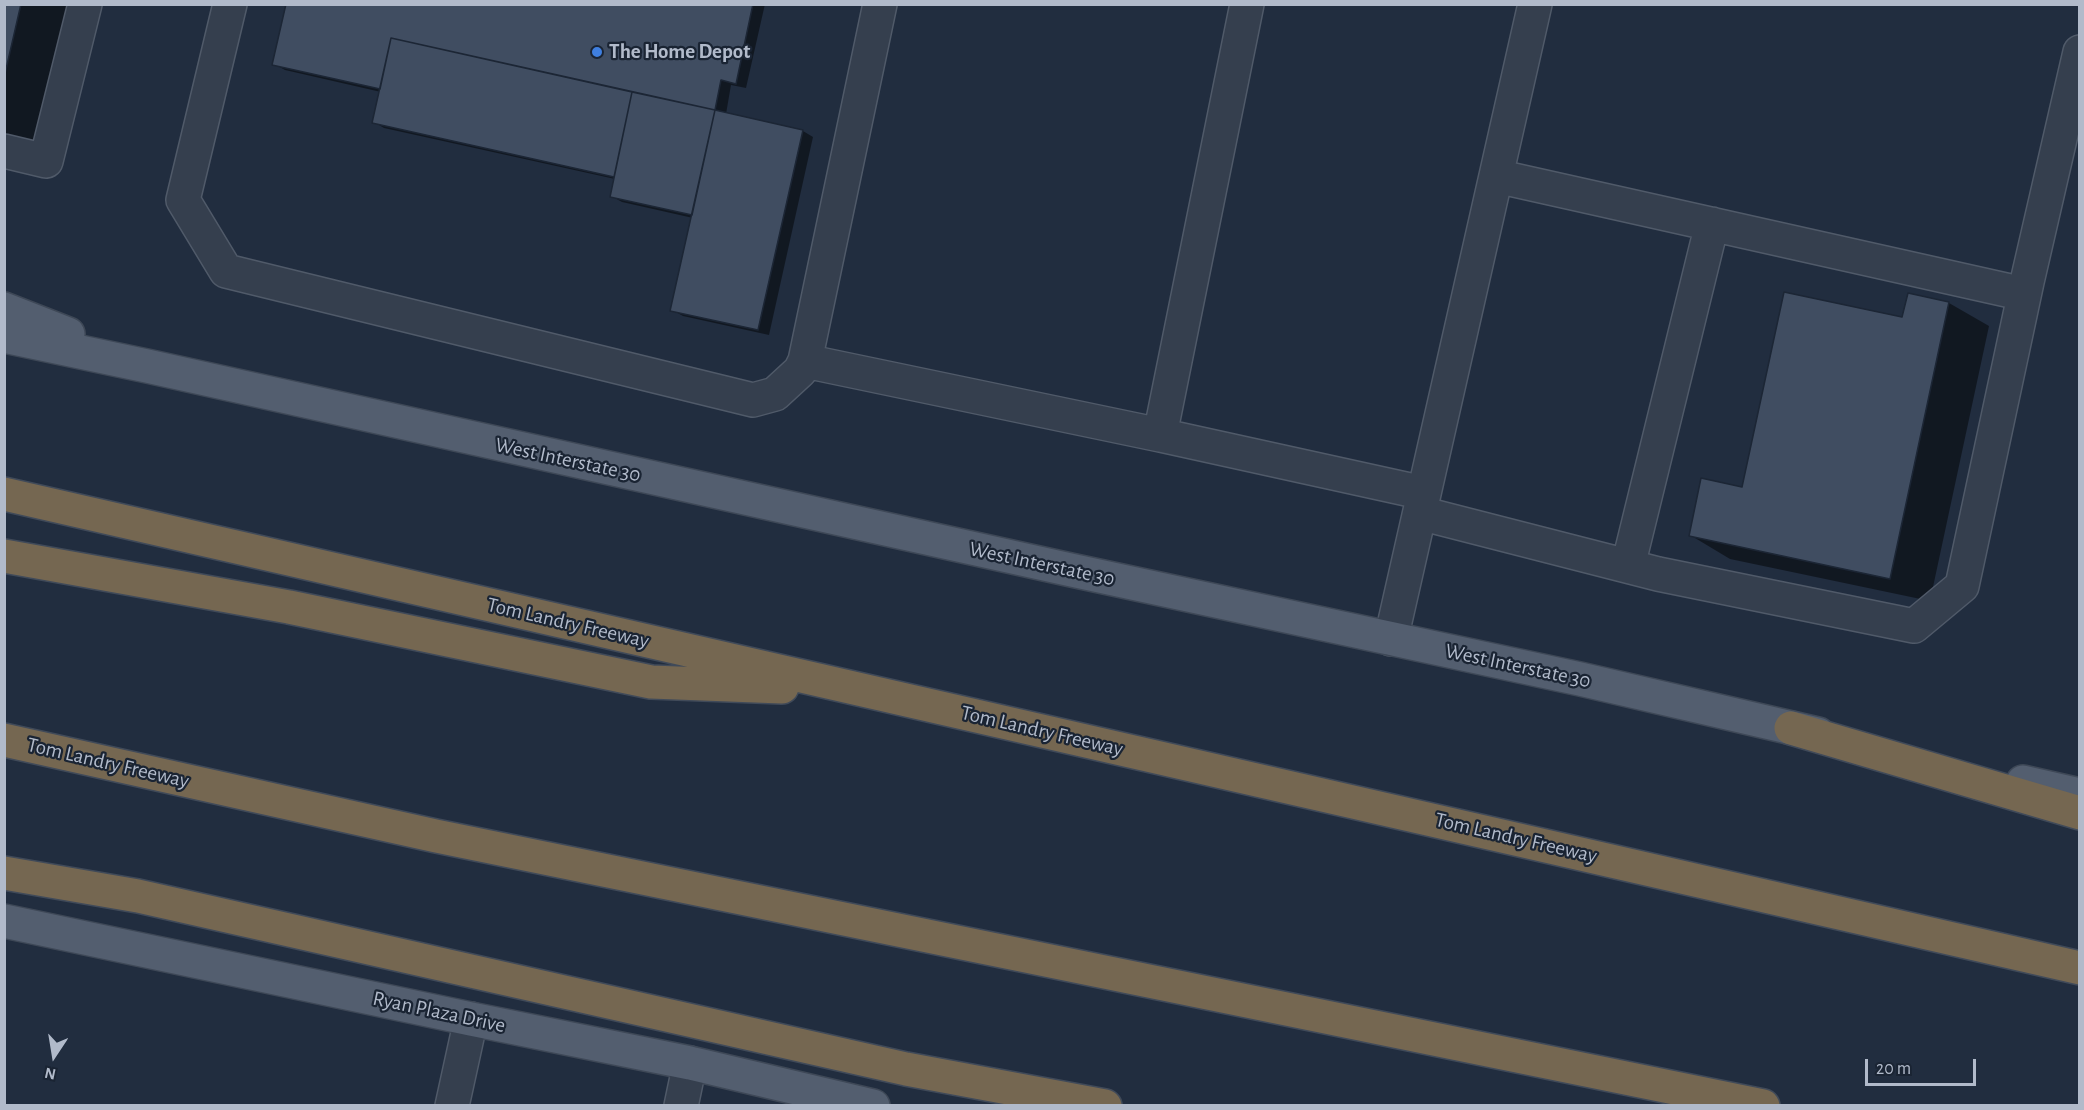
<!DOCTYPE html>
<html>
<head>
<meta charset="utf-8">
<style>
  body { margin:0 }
  #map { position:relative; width:2084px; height:1110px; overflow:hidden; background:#212d3f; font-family:"Alegreya Sans",sans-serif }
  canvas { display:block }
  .frame { position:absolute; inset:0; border:6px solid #b1baca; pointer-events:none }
  .north { position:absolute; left:24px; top:1026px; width:60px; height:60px; -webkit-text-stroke:4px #1a2433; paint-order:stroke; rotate:192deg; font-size:16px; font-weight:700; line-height:24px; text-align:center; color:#b1baca }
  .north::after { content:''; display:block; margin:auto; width:21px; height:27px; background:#b1baca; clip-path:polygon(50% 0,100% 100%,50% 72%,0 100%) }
  .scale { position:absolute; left:1865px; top:1059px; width:111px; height:27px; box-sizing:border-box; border:3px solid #b1baca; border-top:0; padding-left:8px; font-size:18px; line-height:21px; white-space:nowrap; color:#b1baca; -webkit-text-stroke:4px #1a2433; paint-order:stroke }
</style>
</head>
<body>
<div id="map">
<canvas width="2084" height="1110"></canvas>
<div class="frame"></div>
<div class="north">N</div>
<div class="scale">20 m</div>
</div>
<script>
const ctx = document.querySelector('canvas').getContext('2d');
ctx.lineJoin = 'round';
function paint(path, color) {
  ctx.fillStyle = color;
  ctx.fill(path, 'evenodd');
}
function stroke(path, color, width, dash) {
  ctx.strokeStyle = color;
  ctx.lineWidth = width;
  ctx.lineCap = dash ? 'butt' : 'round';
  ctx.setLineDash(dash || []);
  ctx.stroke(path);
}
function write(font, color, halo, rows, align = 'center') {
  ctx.font = font + ' "Alegreya Sans",sans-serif';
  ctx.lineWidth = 4.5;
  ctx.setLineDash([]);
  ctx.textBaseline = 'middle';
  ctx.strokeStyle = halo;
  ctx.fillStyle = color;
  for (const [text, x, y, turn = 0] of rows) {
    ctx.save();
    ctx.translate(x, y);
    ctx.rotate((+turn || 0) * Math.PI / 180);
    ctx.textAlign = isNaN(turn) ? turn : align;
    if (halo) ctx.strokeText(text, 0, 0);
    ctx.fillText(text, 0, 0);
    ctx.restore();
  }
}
const shadow = new Path2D(`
  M4,4H67L33,152L4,145Z
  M287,4H765L746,88L731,85L726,114L803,131L813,137L769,335L683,316L672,310L693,218L622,202L611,196L615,179L384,128L374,122L381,92L285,70L274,64Z
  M1909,295L1949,303L1989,326L1930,601L1730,559L1690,535L1744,488L1904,319Z`);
const building = new Path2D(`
  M4,4H21L4,78Z
  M286,4H753L736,84L721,80L715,110L391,38L380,89L272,65Z
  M391,38L632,92L614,177L372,123Z
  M632,92L715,110L692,215L610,197Z
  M715,110L803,130L758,330L670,311Z
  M1784,292L1902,317L1908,293L1949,302L1890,579L1689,536L1701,478L1742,487Z`);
const minor = new Path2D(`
  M230,4L183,200L226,271L753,400L775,394L800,371L805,361
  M880,4L805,361L1160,435L1247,4
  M4,151L46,161L85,4
  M1496,176L2024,294
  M1160,435L1424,493
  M1420,513L1658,574L1914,626L1962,586L2027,282L2080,52
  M1628,566L1712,224
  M1391,639L1535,4
  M452,1106L471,1019
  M681,1106L690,1063`);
const major = new Path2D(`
  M4,309L68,334
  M4,336L147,366L1071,570L1580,679L1818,734
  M2023,782L2080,795
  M4,921L471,1019L690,1063L873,1106`);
const highway = new Path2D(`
  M4,494L2080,968
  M4,556L289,607L651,682L782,687
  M1791,728L2080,813
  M4,740L436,836L1763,1106
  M4,873L138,896L906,1069L1105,1106`);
const markers = [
  [597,52,6,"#3f7fe0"]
];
const poiNames = [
  ["The Home Depot",609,52]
];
const streetNames = [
  ["West Interstate 30",568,460,12],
  ["West Interstate 30",1042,564,12],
  ["Tom Landry Freeway",568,623,13],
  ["West Interstate 30",1518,666,12],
  ["Tom Landry Freeway",1042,731,13],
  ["Tom Landry Freeway",108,763,13],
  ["Tom Landry Freeway",1516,838,13],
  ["Ryan Plaza Drive",439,1012,12]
];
paint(shadow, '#0007');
paint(building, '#404d61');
stroke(building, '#1c2635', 1.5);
stroke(minor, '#505a69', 36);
stroke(major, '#3e4857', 36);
stroke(highway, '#404a59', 36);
stroke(minor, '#353f4e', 33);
stroke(major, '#535e6f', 33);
stroke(highway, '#756751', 33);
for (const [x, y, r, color] of markers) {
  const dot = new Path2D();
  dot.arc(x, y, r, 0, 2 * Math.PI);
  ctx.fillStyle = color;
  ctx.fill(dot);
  stroke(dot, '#1a2433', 2);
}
write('bold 21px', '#b1baca', '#1a2433', poiNames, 'left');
write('21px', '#b1baca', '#1a2433', streetNames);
</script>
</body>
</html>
